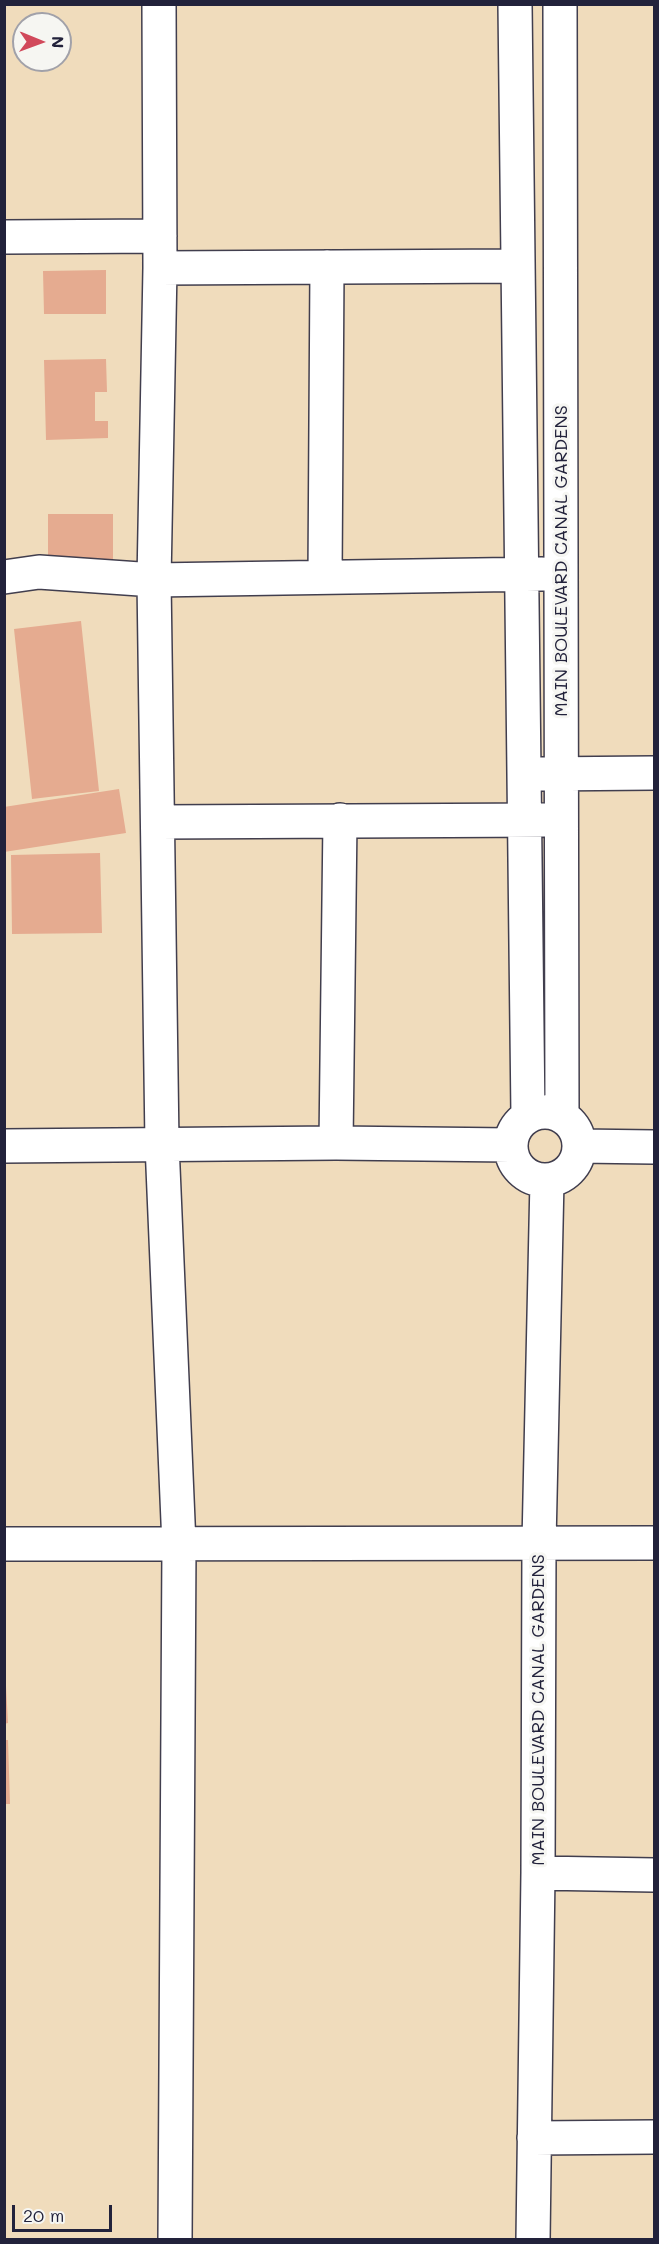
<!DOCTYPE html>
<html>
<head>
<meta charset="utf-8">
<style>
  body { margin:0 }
  #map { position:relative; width:659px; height:2244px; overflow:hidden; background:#f0dcbc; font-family:Mali,sans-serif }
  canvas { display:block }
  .frame { position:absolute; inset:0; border:6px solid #22223b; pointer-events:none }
  .north { position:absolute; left:12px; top:12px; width:60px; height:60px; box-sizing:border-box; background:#f6f6f2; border:2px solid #a1a1a9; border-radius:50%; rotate:91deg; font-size:16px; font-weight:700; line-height:24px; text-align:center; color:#22223b }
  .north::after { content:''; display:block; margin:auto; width:21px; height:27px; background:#d1495b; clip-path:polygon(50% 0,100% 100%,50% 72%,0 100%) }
  .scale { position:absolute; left:12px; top:2205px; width:100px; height:27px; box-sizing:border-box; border:3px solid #22223b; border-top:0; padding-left:8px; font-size:18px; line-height:21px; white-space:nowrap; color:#22223b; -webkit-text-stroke:4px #f6f6f2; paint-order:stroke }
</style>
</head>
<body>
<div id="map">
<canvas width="659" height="2244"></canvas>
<div class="frame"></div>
<div class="north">N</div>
<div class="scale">20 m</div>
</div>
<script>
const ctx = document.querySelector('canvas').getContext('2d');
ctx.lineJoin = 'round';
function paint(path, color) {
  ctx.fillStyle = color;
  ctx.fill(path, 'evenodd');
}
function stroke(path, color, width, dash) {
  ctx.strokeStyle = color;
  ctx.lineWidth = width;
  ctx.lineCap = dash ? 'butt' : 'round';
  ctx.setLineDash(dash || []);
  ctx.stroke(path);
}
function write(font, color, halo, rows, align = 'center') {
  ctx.font = font + ' Mali,sans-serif';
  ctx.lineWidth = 6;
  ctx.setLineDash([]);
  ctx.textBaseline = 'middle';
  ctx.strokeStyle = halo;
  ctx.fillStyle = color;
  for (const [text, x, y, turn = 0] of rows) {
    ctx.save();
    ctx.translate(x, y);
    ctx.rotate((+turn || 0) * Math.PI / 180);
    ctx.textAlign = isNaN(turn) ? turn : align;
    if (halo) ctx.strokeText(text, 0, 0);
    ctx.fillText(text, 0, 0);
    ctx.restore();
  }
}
const building = new Path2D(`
  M106,270V314H44L43,271Z
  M106,359L107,392H95V421H108V438L46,440L44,360Z
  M48,514H113V560H48Z
  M81,621L99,791L32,799L14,629Z
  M119,789L126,833L4,852V807Z
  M100,853L102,933L12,934L11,855Z
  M4,1686H6L8,1723L4,1724Z
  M4,1740H8L10,1804H4Z`);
const minor = new Path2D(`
  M159,4L160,268L154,580L162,1144L179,1545L175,2240
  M515,4L528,1116
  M560,4L562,1116
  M4,237L160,236
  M160,268L517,266
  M4,577L39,572L154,580L542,574
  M325,577L327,267
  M540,774L654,773
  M159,822L544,820
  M511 1146a34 34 0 1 1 68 0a34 34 0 1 1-68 0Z
  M336,1143L340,820
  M4,1146L336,1143L510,1145
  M579,1146L654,1147
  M4,1544L654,1543
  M538,1873L654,1875
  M534,2138L654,2137
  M533,2240L538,1873L539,1543L547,1180`);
const streetNames = [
  ["MAIN BOULEVARD CANAL GARDENS",561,561,-90],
  ["MAIN BOULEVARD CANAL GARDENS",538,1710,-90]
];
paint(building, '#e5ab90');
stroke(minor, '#413e4e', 36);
stroke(minor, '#fff', 33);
write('18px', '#22223b', '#f6f6f2', streetNames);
</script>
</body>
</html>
